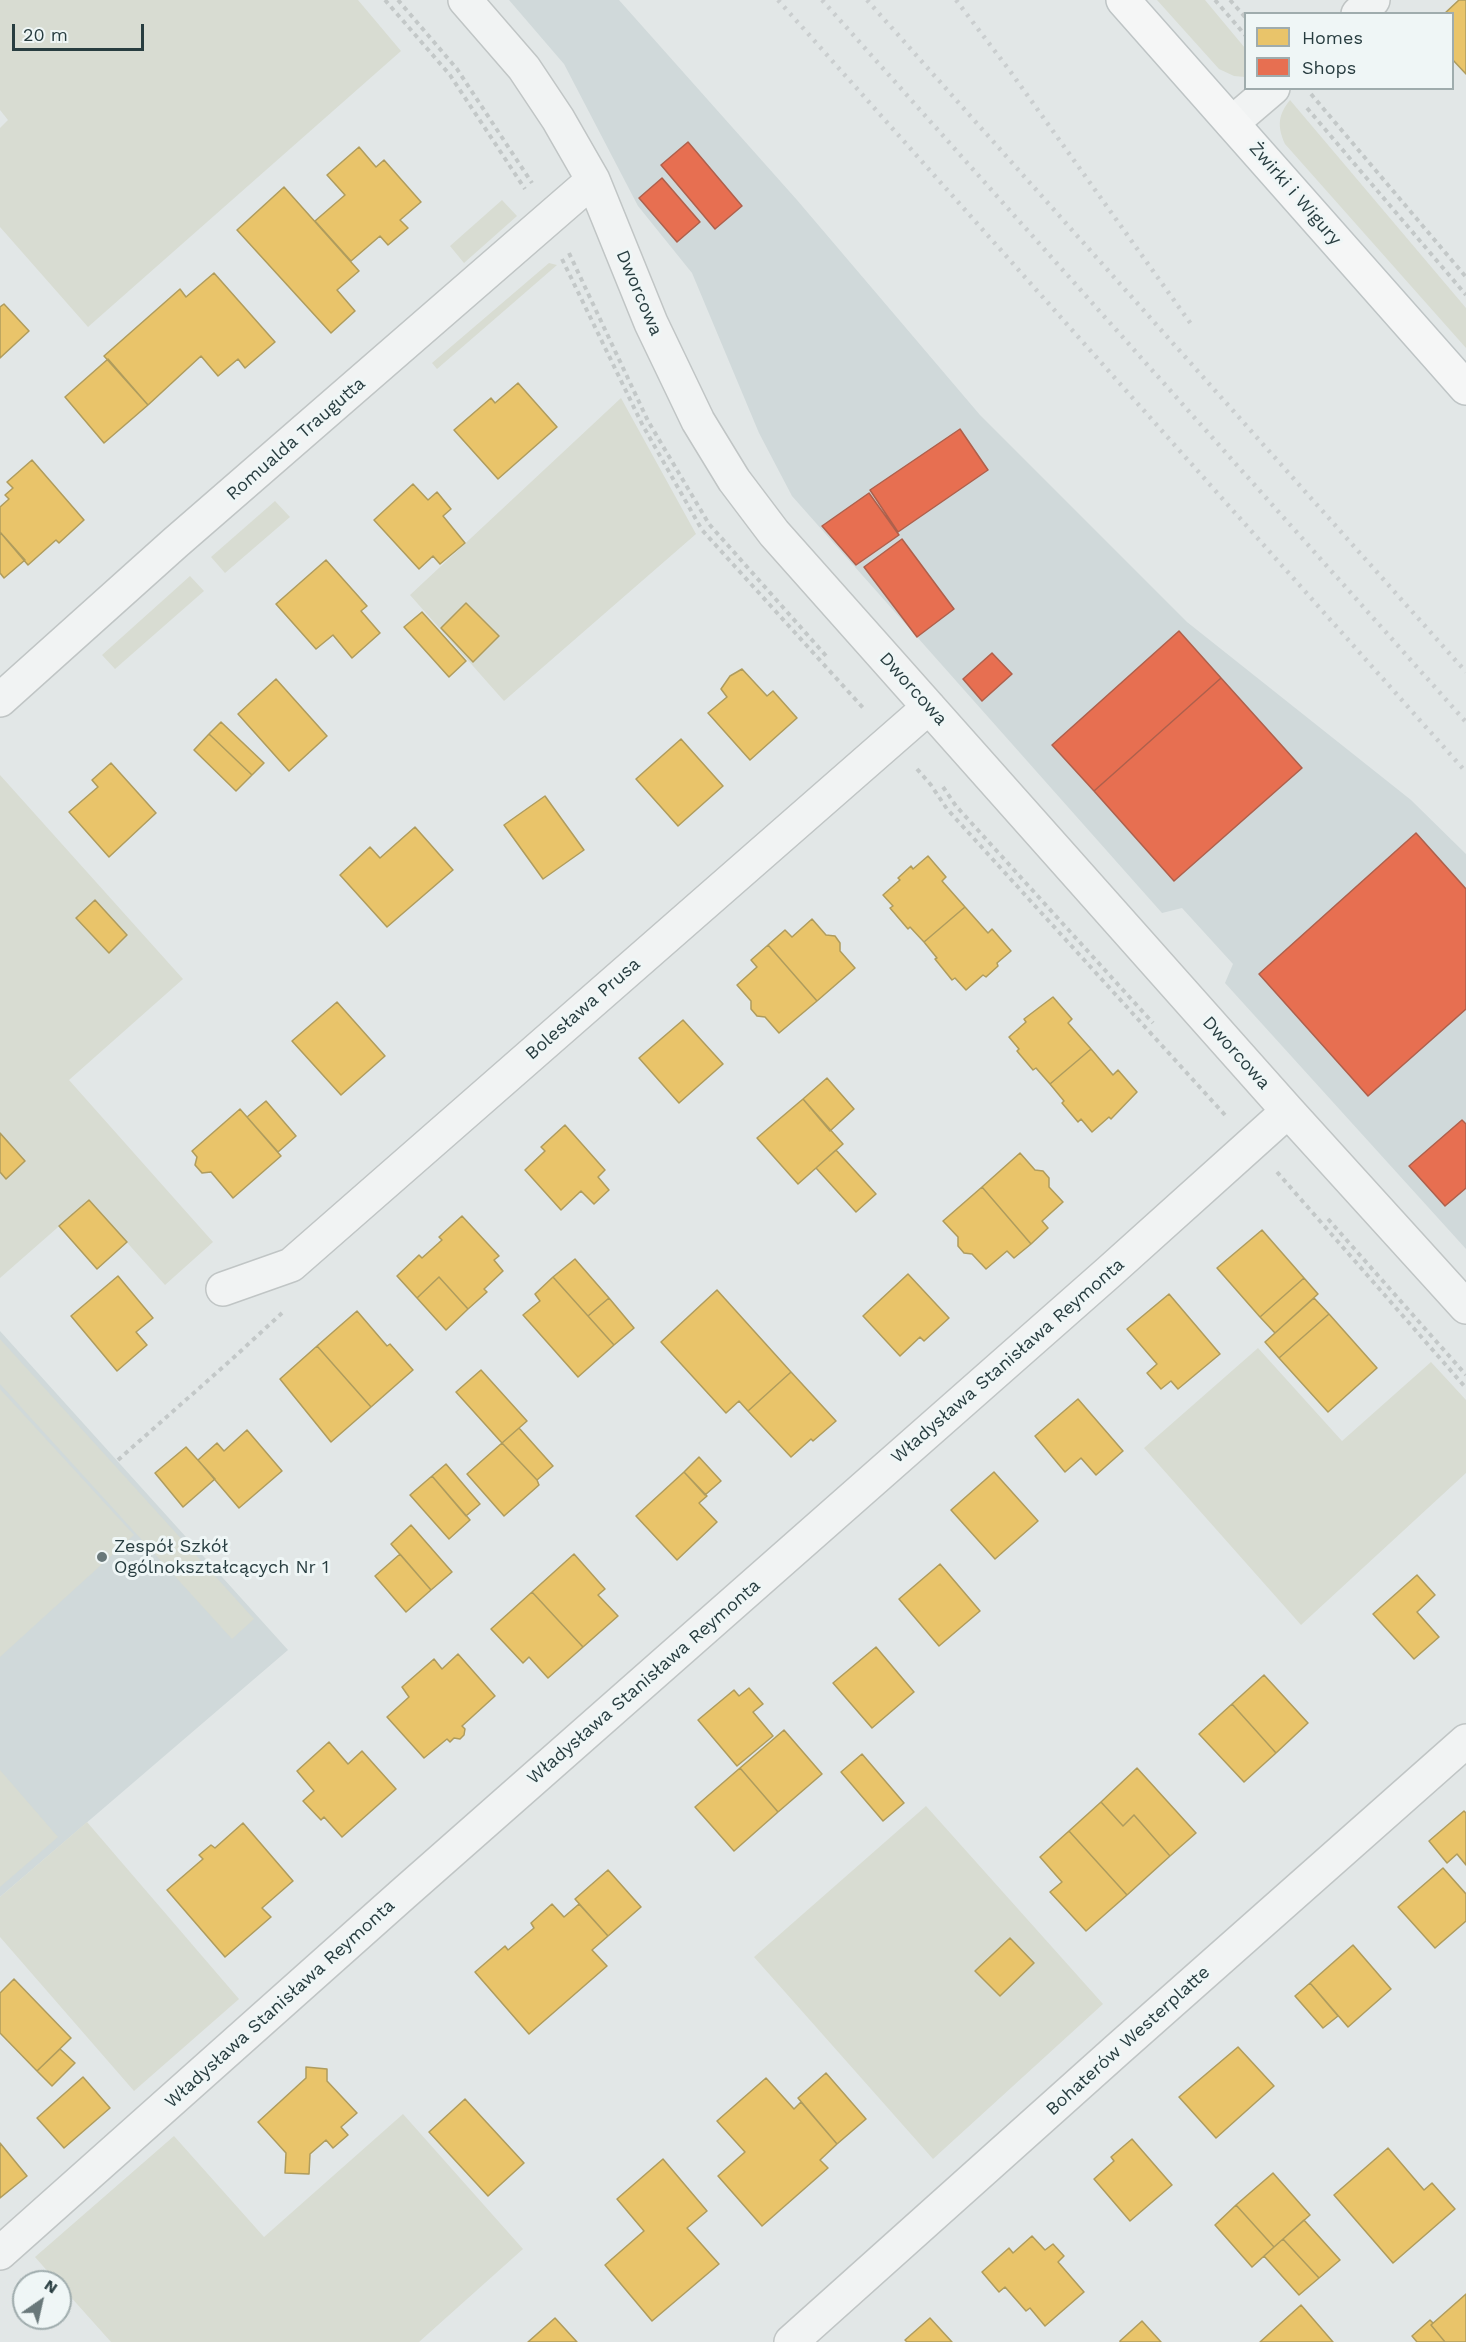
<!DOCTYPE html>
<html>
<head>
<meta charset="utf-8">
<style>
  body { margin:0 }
  #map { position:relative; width:1466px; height:2342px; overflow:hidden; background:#e2e7e7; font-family:"Work Sans",sans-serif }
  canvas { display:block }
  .legend { position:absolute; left:1244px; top:12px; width:210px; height:78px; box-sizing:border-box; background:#eff6f6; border:2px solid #9facad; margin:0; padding:8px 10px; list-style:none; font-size:18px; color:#283d40 }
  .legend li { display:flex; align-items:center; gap:12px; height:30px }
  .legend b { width:30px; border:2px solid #9facad }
  .north { position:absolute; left:12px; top:2270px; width:60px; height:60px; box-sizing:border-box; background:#eff6f6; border:2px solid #9facad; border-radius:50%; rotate:34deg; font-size:16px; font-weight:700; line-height:24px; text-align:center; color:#283d40 }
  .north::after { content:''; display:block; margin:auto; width:21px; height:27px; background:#69787a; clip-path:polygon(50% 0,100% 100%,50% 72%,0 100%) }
  .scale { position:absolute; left:12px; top:24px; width:132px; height:27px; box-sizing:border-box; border:3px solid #283d40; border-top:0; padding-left:8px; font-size:18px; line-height:21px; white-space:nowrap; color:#283d40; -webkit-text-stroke:4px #eff6f6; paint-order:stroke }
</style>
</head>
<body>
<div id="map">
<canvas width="1466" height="2342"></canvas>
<ul class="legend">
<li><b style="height:16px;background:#e9c46a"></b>Homes</li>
<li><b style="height:16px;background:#e76f51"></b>Shops</li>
</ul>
<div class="north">N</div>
<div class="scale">20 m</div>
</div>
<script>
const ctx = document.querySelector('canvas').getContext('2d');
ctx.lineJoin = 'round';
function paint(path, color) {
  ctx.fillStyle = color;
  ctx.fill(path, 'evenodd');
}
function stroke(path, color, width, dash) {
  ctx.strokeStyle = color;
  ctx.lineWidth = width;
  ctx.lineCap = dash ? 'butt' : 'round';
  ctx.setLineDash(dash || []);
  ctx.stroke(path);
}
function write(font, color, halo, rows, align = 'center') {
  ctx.font = font + ' "Work Sans",sans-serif';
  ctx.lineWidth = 6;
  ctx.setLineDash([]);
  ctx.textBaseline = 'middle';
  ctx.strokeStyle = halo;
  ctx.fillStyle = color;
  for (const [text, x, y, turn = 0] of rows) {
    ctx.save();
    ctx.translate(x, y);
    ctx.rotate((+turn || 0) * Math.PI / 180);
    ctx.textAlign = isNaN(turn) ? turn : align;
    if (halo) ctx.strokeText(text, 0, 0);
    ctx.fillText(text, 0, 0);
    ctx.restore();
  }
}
const built = new Path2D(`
  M509,0H619L797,200L980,415L1187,622L1411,800L1466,854V1249L1225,983L1233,964L1182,908L1162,913L792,496L759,433L692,273L638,206L564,64Z
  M0,1331L288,1650L0,1897Z`);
const green = new Path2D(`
  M0,0H358L401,51L88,327L0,227V128L8,120L0,110Z
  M1157,0H1205L1245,48V77L1234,76L1219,69Z
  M1290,100L1466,308V348L1285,144C1277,126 1278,115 1290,100Z
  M502,200L517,216L464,263L450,246Z
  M549,263L557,265L437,369L432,363Z
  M621,398L696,534L504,701L410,595Z
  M275,501L290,517L225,573L211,557Z
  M190,576L204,591L115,669L102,655Z
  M0,775L183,979L69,1080L213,1242L165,1285L89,1200L0,1278Z
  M0,1339L254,1619L232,1639L0,1384Z
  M1258,1348L1342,1441L1431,1362L1466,1400V1473L1301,1625L1144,1448Z
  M0,1389L134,1535L0,1657Z
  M0,1770L58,1837L0,1887Z
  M926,1806L1103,2004L933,2159L754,1957Z
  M87,1822L239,1999L134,2091L0,1937V1897Z
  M403,2114L523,2249L419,2342H111L60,2285V2282H57L35,2257L174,2136L264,2237Z`);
const homes = new Path2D(`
  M1459,0H1466V74L1452,59V14H1444Z
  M359,147L376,167L384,160L421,202L400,220L408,228L388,245L380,236L351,261L315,221L345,195L327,175Z
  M284,187L359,271L337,290L355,311L331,333L237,230Z
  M214,273L275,342L245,368L238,359L218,376L201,356L148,405L104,356L180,289L186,297Z
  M4,304L29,331L0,358V307Z
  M108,359L148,405L104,443L65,397Z
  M518,383L557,427L498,479L454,430L491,398L495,403Z
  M32,460L84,520L59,543L56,540L28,565L0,532V507L9,499L5,495L13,488L7,482Z
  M413,484L428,500L437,492L451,509L443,516L465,543L440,564L433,556L419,569L374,520Z
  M0,532L25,560L4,578L0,573Z
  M326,560L367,606L361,611L380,633L352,658L333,635L316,649L276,604Z
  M466,603L499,636L473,662L441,628Z
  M422,612L466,661L449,677L404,627Z
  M742,669L767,696L773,691L797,718L750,760L708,713L727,697L721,689L730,676Z
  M276,679L327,736L289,771L238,714Z
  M221,722L264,763L252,775L209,734Z
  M209,734L252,775L236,791L194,750Z
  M681,739L723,786L678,826L636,779Z
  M111,763L156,813L109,857L69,812L98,787L92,780Z
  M545,796L584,850L543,879L504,825Z
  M415,827L453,870L387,927L340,875L370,847L380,858Z
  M928,856L946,877L942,881L965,907L924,942L910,927L908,929L890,908L893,906L883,895L900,880L898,878L911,866L913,869Z
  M95,900L127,935L109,953L76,918Z
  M965,907L988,933L992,929L1011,951L997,963L998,966L986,977L983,975L966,990L955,978L952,980L935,959L937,958L924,942Z
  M812,919L826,935L835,936L840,943V951L855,968L817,1001L768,945L785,930L792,937Z
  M768,945L817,1001L779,1033L765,1017L757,1016L751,1009V1001L737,985L757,967L751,960Z
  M1053,997L1072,1019L1068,1023L1091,1049L1050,1084L1036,1068L1033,1070L1017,1051L1019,1049L1009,1037L1026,1022L1024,1019Z
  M337,1002L385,1056L341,1095L292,1041Z
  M683,1020L723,1064L679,1103L639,1058Z
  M1091,1049L1113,1075L1118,1070L1137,1092L1111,1119L1109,1117L1092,1132L1081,1119L1078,1122L1062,1103L1064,1101L1050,1084Z
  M827,1078L854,1109L830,1131L803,1099Z
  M803,1099L843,1144L798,1184L757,1138Z
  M266,1101L296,1136L278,1152L247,1117Z
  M240,1109L281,1156L233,1198L211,1172L202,1173L195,1165L197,1157L192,1151Z
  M565,1125L605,1170L598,1177L609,1190L594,1204L581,1191L561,1210L525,1170L545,1151L541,1147Z
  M0,1133L25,1161L6,1179L0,1172Z
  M836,1150L876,1194L856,1212L816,1168Z
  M1020,1153L1035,1170L1043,1171L1049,1178V1187L1063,1202L1042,1221L1048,1228L1031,1244L982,1187Z
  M982,1187L1031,1244L1014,1258L1007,1251L986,1269L972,1254L964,1253L958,1246V1237L943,1221Z
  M89,1200L127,1242L97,1269L59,1226Z
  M462,1216L499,1256L494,1260L503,1271L484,1289L487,1292L468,1309L439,1277L417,1298L397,1276L419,1255L422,1258L442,1240L439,1237Z
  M1262,1230L1304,1278L1260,1317L1217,1268Z
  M575,1259L609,1298L588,1316L553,1277Z
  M908,1274L949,1318L924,1341L920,1337L900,1356L863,1316Z
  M118,1276L153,1318L136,1332L147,1345L117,1371L71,1316Z
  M439,1277L468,1309L446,1330L417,1298Z
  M553,1277L614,1345L578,1377L523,1315L540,1301L535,1294Z
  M1304,1278L1318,1294L1275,1333L1260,1317Z
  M717,1290L791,1372L748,1411L739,1401L726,1413L661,1342Z
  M1169,1294L1220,1354L1178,1389L1171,1381L1161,1389L1147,1373L1157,1364L1127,1329Z
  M609,1298L634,1328L614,1345L588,1316Z
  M1314,1298L1329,1314L1279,1358L1265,1342Z
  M357,1311L387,1346L390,1344L413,1370L371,1407L317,1346Z
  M1329,1314L1377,1368L1328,1412L1279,1358Z
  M317,1346L371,1407L331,1442L280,1379Z
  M481,1370L527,1421L502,1443L456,1392Z
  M791,1372L836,1421L813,1441L811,1439L791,1457L748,1411Z
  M1078,1399L1123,1451L1096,1475L1081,1458L1065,1472L1035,1436Z
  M519,1428L553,1466L537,1480L502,1443Z
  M247,1430L282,1471L239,1508L198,1460L217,1443L224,1451Z
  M502,1443L537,1480L539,1485L504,1516L467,1474Z
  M186,1447L215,1479L183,1507L155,1473Z
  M699,1457L721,1481L705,1495L684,1472Z
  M446,1464L480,1504L466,1516L432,1476Z
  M684,1472L707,1496L699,1503L717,1522L677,1560L636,1516Z
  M994,1472L1038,1521L995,1559L951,1510Z
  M432,1476L470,1520L449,1539L410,1495Z
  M411,1525L452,1572L431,1590L391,1544Z
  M400,1554L431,1590L406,1612L375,1576Z
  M574,1554L605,1589L598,1595L618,1616L583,1647L532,1592Z
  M940,1564L980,1611L939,1646L899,1599Z
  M1417,1575L1435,1595L1417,1612L1439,1637L1414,1659L1373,1614Z
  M532,1592L583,1647L548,1678L529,1657L523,1663L491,1629Z
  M876,1647L914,1692L872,1728L833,1683Z
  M458,1654L495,1696L462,1726L465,1729L464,1735L460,1739L454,1738L450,1742L447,1739L424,1758L387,1717L409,1697L402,1687L434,1659L442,1669Z
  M1264,1675L1308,1723L1276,1753L1232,1704Z
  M749,1688L763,1704L753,1712L773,1736L737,1766L698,1720L734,1690L739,1696Z
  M1232,1704L1276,1753L1244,1782L1199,1734Z
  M784,1730L822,1774L778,1812L740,1768Z
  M329,1742L348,1764L362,1751L396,1789L342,1837L324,1817L321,1820L303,1801L314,1791L297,1771Z
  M862,1754L904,1803L883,1821L841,1772Z
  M740,1768L778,1812L734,1851L695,1807Z
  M1137,1768L1196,1833L1170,1856L1134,1815L1123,1826L1101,1802Z
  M1101,1802L1123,1826L1134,1815L1170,1856L1127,1895L1069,1831Z
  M1464,1811L1466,1813V1865L1457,1854L1447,1863L1429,1841Z
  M243,1823L293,1881L262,1908L271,1917L225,1957L167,1890L203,1859L199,1855L211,1845L215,1848Z
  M1069,1831L1127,1895L1086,1931L1050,1892L1062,1882L1040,1857Z
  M1443,1868L1466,1894V1921L1435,1948L1398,1907Z
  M608,1870L641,1907L608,1936L575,1899Z
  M552,1904L564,1917L579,1904L608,1936L592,1950L607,1966L529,2034L475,1972L505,1946L508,1950L534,1928L531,1923Z
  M1010,1938L1034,1963L1000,1996L975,1971Z
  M1353,1945L1391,1989L1348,2027L1310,1983Z
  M14,1979L71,2038L37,2071L0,2033V1993Z
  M1310,1983L1338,2016L1323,2028L1295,1996Z
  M1238,2047L1274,2086L1216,2138L1179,2097Z
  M60,2049L75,2063L52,2086L37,2071Z
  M306,2067L327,2069V2081L357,2113L341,2127L348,2135L333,2148L326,2140L310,2154L309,2174L285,2173L286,2153L258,2122L306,2078Z
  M826,2073L866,2119L837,2144L798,2098Z
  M83,2077L110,2108L64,2148L37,2118Z
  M766,2078L794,2109L801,2102L837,2144L820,2160L828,2168L762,2226L718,2176L745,2152L717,2121Z
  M465,2099L524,2163L488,2196L429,2132Z
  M1132,2139L1172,2185L1130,2221L1094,2179L1114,2161L1111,2157Z
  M0,2143L27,2176L0,2198Z
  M1388,2148L1424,2190L1432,2183L1455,2209L1393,2263L1334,2195Z
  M663,2159L707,2211L687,2228L719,2264L652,2321L605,2265L644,2231L617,2199Z
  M1273,2173L1310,2215L1274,2247L1236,2205Z
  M1236,2205L1274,2247L1252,2267L1215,2225Z
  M1304,2220L1340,2260L1319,2278L1283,2239Z
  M1032,2236L1045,2250L1053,2244L1064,2256L1058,2262L1084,2292L1045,2326L1030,2308L1026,2311L1005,2287L999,2292L982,2272L1009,2248L1013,2253Z
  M1283,2239L1319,2278L1299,2295L1264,2256Z
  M1466,2294V2342H1445L1431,2325Z
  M1301,2305L1333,2342H1260Z
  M555,2318L577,2342H528Z
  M930,2318L952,2342H907L905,2340Z
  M1430,2320L1433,2323L1431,2325L1445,2342H1417L1412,2336Z
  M1142,2321L1161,2342H1120V2341Z`);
const shops = new Path2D(`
  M688,142L742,206L715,229L661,165Z
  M662,178L700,222L677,242L639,198Z
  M960,429L988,470L898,532L870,490Z
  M869,493L899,535L856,565L822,526Z
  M902,539L954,609L917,637L864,567Z
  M1179,631L1221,678L1094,791L1052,745Z
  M992,653L1012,674L982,701L963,679Z
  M1221,678L1302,768L1174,881L1094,791Z
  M1416,833L1466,889V1009L1368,1096L1259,974Z
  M1462,1120L1466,1124V1188L1445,1206L1409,1166Z`);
const path = new Path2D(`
  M385,0L450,75L525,189
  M398,0L457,69L532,183
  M1215,0L1246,36
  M1230,0L1246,18
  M1311,94L1466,277
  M1307,108L1466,295
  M569,253L648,421L709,524L828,658
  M562,259L642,424L702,530L865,710
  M917,769L931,785L947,809L1225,1115
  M943,787L956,806L1153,1023
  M1277,1172L1466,1388
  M1328,1219L1466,1375
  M118,1460L231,1360L282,1313`);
const minor = new Path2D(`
  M465,0L524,68L558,119L593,180L651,323L698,421L734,480L774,533L1288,1111L1466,1307
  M1358,14L1373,0
  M1232,123L1273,88
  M0,700L175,543L593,180
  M223,1289L291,1265L929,707
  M0,2253L403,1894L1109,1272L1288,1111
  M791,2342L1117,2050L1466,1741`);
const major = new Path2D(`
  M1123,0L1466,388`);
const rail = new Path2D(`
  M778,0L1466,772
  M822,0L1466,722
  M867,0L1466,672
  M956,0L1010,71L1191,324`);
const markers = [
  [102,1557,6,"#69787a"]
];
const streetNames = [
  ["Żwirki i Wigury",1295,194,49],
  ["Dworcowa",639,293,67],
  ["Romualda Traugutta",296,439,-41],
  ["Dworcowa",913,689,48],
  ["Bolesława Prusa",583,1009,-41],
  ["Dworcowa",1236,1053,48],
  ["Władysława Stanisława Reymonta",1008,1361,-41],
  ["Władysława Stanisława Reymonta",644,1682,-41],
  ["Władysława Stanisława Reymonta",280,2004,-42],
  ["Bohaterów Westerplatte",1128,2041,-42]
];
const poiNames = [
  ["Zespół Szkół",114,1547],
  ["Ogólnokształcących Nr 1",114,1568]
];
paint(built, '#d0d9da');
paint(green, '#d8dcd2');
paint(homes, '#e9c46a');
stroke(homes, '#af9c5d', 1.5);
paint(shops, '#e76f51');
stroke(shops, '#ae604c', 1.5);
stroke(minor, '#c0c5c5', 36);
stroke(major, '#bec4c5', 36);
stroke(path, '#c3c8c8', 4, [4.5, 4.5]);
stroke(minor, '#f1f3f3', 33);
stroke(major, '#f5f6f6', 33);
stroke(rail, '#cacecf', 4.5, [3, 6]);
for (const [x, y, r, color] of markers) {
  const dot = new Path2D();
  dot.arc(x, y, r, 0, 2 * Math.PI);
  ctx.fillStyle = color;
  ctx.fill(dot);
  stroke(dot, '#eff6f6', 2);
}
write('18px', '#283d40', '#eff6f6', streetNames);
write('18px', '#283d40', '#eff6f6', poiNames, 'left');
</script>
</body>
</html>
